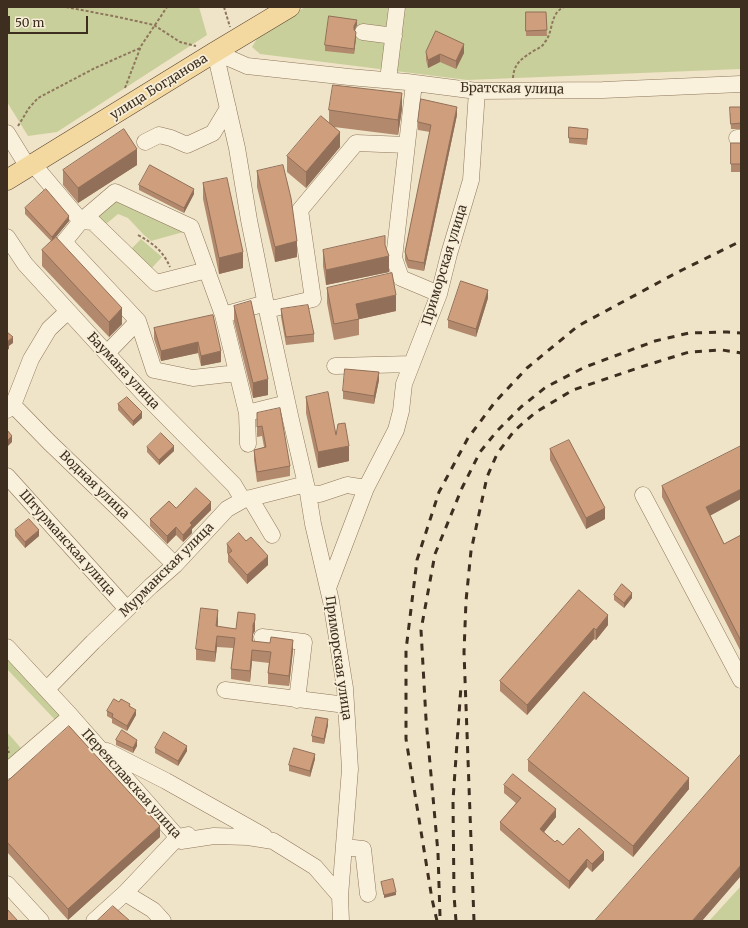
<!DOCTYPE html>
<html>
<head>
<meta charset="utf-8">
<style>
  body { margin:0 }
  #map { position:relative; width:748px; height:928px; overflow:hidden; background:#f0e4c8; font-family:Merriweather,serif }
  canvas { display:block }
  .frame { position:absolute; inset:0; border:8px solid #3d2e20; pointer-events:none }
  .scale { position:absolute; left:8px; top:16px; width:80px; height:18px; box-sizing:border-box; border:2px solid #3d2e20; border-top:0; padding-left:5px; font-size:12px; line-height:14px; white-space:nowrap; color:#3d2e20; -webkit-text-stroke:3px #f7eed8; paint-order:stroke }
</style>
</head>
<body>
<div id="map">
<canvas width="748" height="928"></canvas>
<div class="frame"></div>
<div class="scale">50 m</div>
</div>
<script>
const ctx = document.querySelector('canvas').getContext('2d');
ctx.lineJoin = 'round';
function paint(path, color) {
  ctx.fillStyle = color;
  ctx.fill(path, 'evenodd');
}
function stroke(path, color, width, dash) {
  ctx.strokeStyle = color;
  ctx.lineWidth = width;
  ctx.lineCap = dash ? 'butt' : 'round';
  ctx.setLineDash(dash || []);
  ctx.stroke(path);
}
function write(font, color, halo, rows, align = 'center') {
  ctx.font = font + ' Merriweather,serif';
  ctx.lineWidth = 3.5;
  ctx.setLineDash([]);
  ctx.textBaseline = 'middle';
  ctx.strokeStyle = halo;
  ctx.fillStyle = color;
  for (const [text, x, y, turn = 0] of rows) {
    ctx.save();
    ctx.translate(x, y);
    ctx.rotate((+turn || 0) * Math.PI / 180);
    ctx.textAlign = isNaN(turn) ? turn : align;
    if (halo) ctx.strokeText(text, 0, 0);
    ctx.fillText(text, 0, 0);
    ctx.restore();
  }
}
const green = new Path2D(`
  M7,7H199L207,35L57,132L28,136L7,102Z
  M305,7H741V69L467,80L260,54L252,47L258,37Z
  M113,198L187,231L151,241L143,234L128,218L118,214L105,225L87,219Z
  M141,239L162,257L149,271L128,252Z
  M7,656L66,719L59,724L7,669Z
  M7,732L26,754L12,766L7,760Z
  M741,886V921H709Z`);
const path = new Path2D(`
  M66,7L118,17L154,25L180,42L196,46
  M82,7H103
  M224,7L230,27
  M513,78C514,62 523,58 535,50C539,48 543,46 545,42C554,31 549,14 564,7
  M125,88L141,46L167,7
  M18,126L29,108L38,98L95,68L140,48
  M138,235C154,244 163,251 170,267
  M7,746L9,753`);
const minor = new Path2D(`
  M363,32L394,36
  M215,52L237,148L249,220L267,310L291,420L308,493L313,524L331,601L345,688L350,769L340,896L341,921
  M215,52L247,66L349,77L407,82L477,91L603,90L741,84
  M388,80L397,7
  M414,83L394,258L401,278L439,294
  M7,133L28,167
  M737,138H741
  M145,142L159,135L171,138L187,145L213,133L228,108
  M33,164L81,221L64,242L138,321
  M81,221L115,192L191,227L223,315
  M81,221L93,222L156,283L207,270
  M7,237L25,264L143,393L234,485L243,500
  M267,310L313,299L300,210L356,143L407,145
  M107,353L138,321L154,370L193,378L237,373
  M335,366L412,364
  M13,405L31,359L49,329L68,311
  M7,410L13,405L49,442L123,513L175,565
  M247,413L287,403
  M248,444L247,413L223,315L266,303
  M7,476L127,609
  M308,493L320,494L347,485L366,488L396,430L401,411L404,384L439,294L449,254L471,180L477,91
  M643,495L741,680
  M250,498L272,535
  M328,588L366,488
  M262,637L304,642L297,700
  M7,647L71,716L181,841L214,836L248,837L273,841L315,867L340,896
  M47,689L93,642L151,586L175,565L227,509L243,500L306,484
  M225,690L346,705
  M107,751L166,781L264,836
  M7,771L71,716
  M344,847L363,849L368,894
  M7,884L41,921
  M125,893L153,910L163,921
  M94,921L125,893L178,837L188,835`);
const major = new Path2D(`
  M7,180L215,52L290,7`);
const rail = new Path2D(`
  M440,916L438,853L426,719L421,630L435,554L462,488L480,452L497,431L521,407L546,387L585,367L655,341L689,333L727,332L741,333
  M437,921L432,899L406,739V650L417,560L439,492L468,438L495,402L527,368L578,326L678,272L741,241
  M456,921L454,895L453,800L461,686
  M474,921L464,652L466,601L471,551L487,477L497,454L514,431L536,412L573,390L644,366L689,352L722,350L741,353`);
const wall = new Path2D(`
  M526,12H546L547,36H526Z
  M357,25L354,30L356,38L354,54L325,51V45Z
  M426,52L464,53L456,69L440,62L428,68L426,60Z
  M741,107V129H731L730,113Z
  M402,109L398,135L334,127L340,147L306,188L287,172V156L329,123V110Z
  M457,115L424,271L408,268L405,260V252L430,132L418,130V122Z
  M588,134L587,145L569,143V138Z
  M731,143H741V172H731Z
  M137,165L78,203L63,185V170Z
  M257,171L297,257L275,262L257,187Z
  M203,183L243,268L219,274L203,199Z
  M139,185L194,194L184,213L139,190Z
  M25,208L69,221L53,240L122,324L109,337L42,266V250L52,242L25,214Z
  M385,246L389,272L326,285L323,266V250Z
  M327,288L396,311L359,319V335L334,340L327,303Z
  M488,298L476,337L448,328V320Z
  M234,306L268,395L253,398L234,322Z
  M281,309L314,334V342L286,345L281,317Z
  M213,315L221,362L201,366L198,353L161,361L154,339V328Z
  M379,380L374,404L343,399V391Z
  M306,397L336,435L349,461L318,468L306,413Z
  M118,404L142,418L133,426L118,410Z
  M257,413L290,466V476L257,482L254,460V450L264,447L262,436L257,437Z
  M147,447L174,451L159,465L147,452Z
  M550,449L605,519L586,529L550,460Z
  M662,486L710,515L724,544L741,535V652L662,497Z
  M176,508L211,510L192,529V533L183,542L176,535L167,544L150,526V519Z
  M15,530L39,536L25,548L15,536Z
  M227,544L268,565L247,584L228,562V554L227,553Z
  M579,590L608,625L596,640L594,639L527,715L500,691V681Z
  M614,595L632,598L624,608L614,600Z
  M218,621V627L236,629L255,625V631L253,634V641L293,650L289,686L268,684V673L269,663L252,661L250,682L231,679V669L233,648L217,647L215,662L196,660V649Z
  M119,702L130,706L136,715L127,731L112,723V719L107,716V711Z
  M328,725L324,744L312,742V736Z
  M116,740L137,746L133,753L116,745Z
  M155,748L187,751L178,766L155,753Z
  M315,759L310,777L289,771V765Z
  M528,760L689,789L633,857L528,771Z
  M7,782L160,837L68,920L7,852Z
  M504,785L556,817L544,832L555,842L563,845L604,860L592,872L587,867L569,889L530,856L500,830V822L516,803L504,793Z`);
const shadedWall = new Path2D(`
  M357,20V25L354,31V26Z
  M356,32V38L354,54V49Z
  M464,44V53L456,69V61Z
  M440,54V62L428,68V60Z
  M402,93V109L398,135V120Z
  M457,107V115L424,271V263Z
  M340,132V147L306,188V172Z
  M137,149V165L78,203V188Z
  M194,189V194L184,213V208Z
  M69,216V221L52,242V237Z
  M297,241V257L275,262V247Z
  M243,252V268L219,274V258Z
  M389,256V272L326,285V270Z
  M488,290V298L476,337V329Z
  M396,295V311L356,320V304Z
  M122,308V324L109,337V322Z
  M13,337V343L9,346V349L7,350V342Z
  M198,342V353L161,361V351Z
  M221,351V362L201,366V356Z
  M379,372V380L374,404V396Z
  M268,379V395L253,398V383Z
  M142,412V418L133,426V421Z
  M12,436V442L7,447V441Z
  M174,446V451L159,465V460Z
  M349,446V461L318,468V452Z
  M741,489V499L706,518V507Z
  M211,502V510L192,529V533L183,542V535L190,523Z
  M605,508V519L586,529V518Z
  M176,527V535L167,544V536Z
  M39,530V536L25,548V542Z
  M268,556V565L247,584V575Z
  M632,593V598L624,608V603Z
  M218,610V621L216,637V626Z
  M255,614V631L253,634V641L252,651L253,625Z
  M608,615V625L596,640V630Z
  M594,628V639L527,715V705Z
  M217,636V647L215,662V652Z
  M293,640V650L289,686V676Z
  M252,650V661L250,682V671Z
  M136,710V715L127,731V726Z
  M328,719V725L324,744V739Z
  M137,740V746L133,753V748Z
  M187,746V751L178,766V761Z
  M315,754V759L310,777V771Z
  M689,778V789L633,857V846Z
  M556,809V817L540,837V829Z
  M160,826V837L68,920V909Z
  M604,852V860L592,872V864Z
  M587,859V867L569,889V881Z
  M741,865V876L702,921H692Z
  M396,892V895L384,898V895Z`);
const building = new Path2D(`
  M526,12H546L547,30L526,31Z
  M329,16L357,20L354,26V30L356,32L354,49L325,45Z
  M436,31L464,44L456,61L440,54L428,60L426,52Z
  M333,85L402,93L398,120L329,110Z
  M421,99L457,107L424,263L408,260L405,252L431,125L418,122Z
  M730,107H741V123L731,124Z
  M321,116L340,132L306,172L287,156Z
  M569,127L588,129L587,139L569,138Z
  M124,129L137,149L78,188L63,170Z
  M731,143H741V164H731Z
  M150,165L194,189L184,208L139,185Z
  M283,165L291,198L297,241L275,247L257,171Z
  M227,178L243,252L219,258L203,183Z
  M46,189L69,216L52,237L25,208Z
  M385,236V245L389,256L326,270L323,250Z
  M56,237L122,308L109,322L42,250Z
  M392,273L396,295L356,304L359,319L334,324L327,288Z
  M461,281L488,290L476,329L448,320Z
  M251,301L268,379L253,383L234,306Z
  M308,305L314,334L286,337L281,309Z
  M213,315L221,351L201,356L198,342L161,351L154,328Z
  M7,332L13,337L7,342L9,343L7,345Z
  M345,369L379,372L374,396L343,391Z
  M328,392L336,435L338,424L345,423L349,446L318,452L306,397Z
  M127,397L142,412L133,421L118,404Z
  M280,408L290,466L257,472L254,450L266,447L262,426L257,427V413Z
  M7,430L12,436L7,441Z
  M161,433L174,446L159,460L147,447Z
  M569,440L605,508L586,518L550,449Z
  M741,446V489L706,507L724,544L741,535V641L662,486Z
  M196,488L211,502L190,523L192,525L183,535L176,527L167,536L150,519L169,501L176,508Z
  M29,519L39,530L25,542L15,530Z
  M239,533L246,541L251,537L268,556L247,575L228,554L232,551L227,544Z
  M622,584L632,593L624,603L614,595Z
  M579,590L608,615L596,630L594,628L527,705L500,681Z
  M201,608L218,610L216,626L236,629L238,612L255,614V620L253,625V630L252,641L270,643L271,637L293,640L289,676L268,673L271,652L252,650L250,671L231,669L235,638L217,636L215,652L196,649Z
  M584,692L689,778L633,846L528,760Z
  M114,699L119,702L121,699L130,704L129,706L136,710L127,726L112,717L113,714L107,711Z
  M316,717L328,719L324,739L312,736Z
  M69,726L160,826L68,909L7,842V782Z
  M122,730L137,740L133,748L116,740Z
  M164,732L187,746L178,761L155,748Z
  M294,748L315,754L310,771L289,765Z
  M741,754V865L692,921H595Z
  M513,774L556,809L540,829L555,842L557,840L563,845L579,828L604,852L592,864L587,859L569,881L530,848L500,822L521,798L504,785Z
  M393,879L396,892L384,895L381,882Z
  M113,906L130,921H97Z
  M7,909L18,921H7Z`);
const streetNames = [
  ["улица Богданова",159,87,-32],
  ["Братская улица",512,89,1],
  ["Приморская улица",445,265,-73],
  ["Баумана улица",123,371,47],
  ["Водная улица",94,485,44],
  ["Штурманская улица",67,543,48],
  ["Мурманская улица",167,570,-45],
  ["Приморская улица",338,658,82],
  ["Переяславская улица",131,784,48]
];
paint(green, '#c9cf9b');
stroke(minor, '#8d765c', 17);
stroke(major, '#5b4430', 21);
stroke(path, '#8d765c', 2, [3, 2]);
stroke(minor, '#faf1dc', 16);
stroke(major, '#f3d9a0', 20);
stroke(rail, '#3d2e20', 3, [7, 7]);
paint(wall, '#b2896c');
paint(shadedWall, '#916f58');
paint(building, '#cf9f7d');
stroke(building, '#916f58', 1);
write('13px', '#3d2e20', '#f7eed8', streetNames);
</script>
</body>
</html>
